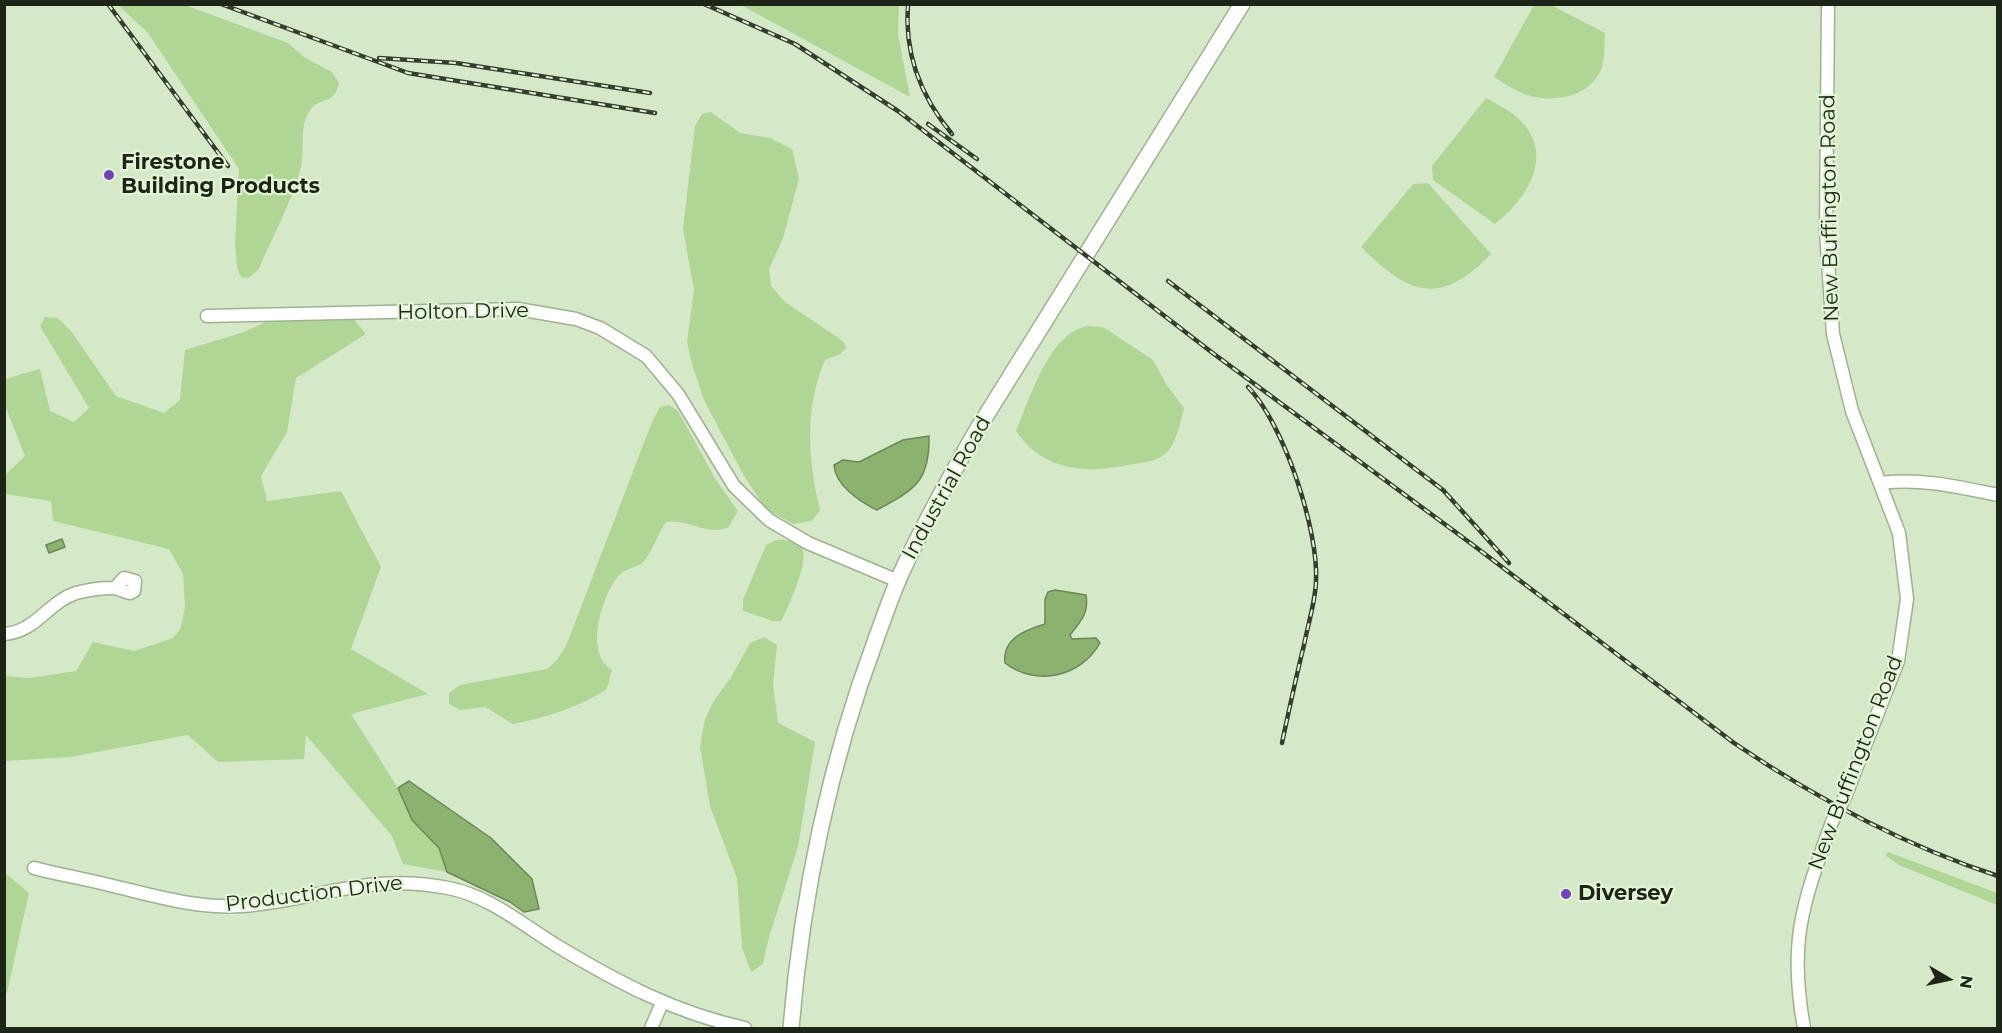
<!DOCTYPE html>
<html>
<head>
<meta charset="utf-8">
<style>
  body { margin:0 }
  #map { position:relative; width:2002px; height:1033px; overflow:hidden; background:#d5e8c7; font-family:Montserrat,sans-serif }
  canvas { display:block }
  .frame { position:absolute; inset:0; border:6px solid #1d2418; pointer-events:none }
  .north { position:absolute; left:1918px; top:949px; width:60px; height:60px; -webkit-text-stroke:4px #e2f5d4; paint-order:stroke; rotate:99deg; font-size:16px; font-weight:700; line-height:24px; text-align:center; color:#1d2418 }
  .north::after { content:''; display:block; margin:auto; width:21px; height:27px; background:#1d2418; clip-path:polygon(50% 0,100% 100%,50% 72%,0 100%) }
</style>
</head>
<body>
<div id="map">
<canvas width="2002" height="1033"></canvas>
<div class="frame"></div>
<div class="north">N</div>
</div>
<script>
const ctx = document.querySelector('canvas').getContext('2d');
ctx.lineJoin = 'round';
function paint(path, color) {
  ctx.fillStyle = color;
  ctx.fill(path, 'evenodd');
}
function stroke(path, color, width, dash) {
  ctx.strokeStyle = color;
  ctx.lineWidth = width;
  ctx.lineCap = dash ? 'butt' : 'round';
  ctx.setLineDash(dash || []);
  ctx.stroke(path);
}
function write(font, color, halo, rows, align = 'center') {
  ctx.font = font + ' Montserrat,sans-serif';
  ctx.lineWidth = 4.5;
  ctx.setLineDash([]);
  ctx.textBaseline = 'middle';
  ctx.strokeStyle = halo;
  ctx.fillStyle = color;
  for (const [text, x, y, turn = 0] of rows) {
    ctx.save();
    ctx.translate(x, y);
    ctx.rotate((+turn || 0) * Math.PI / 180);
    ctx.textAlign = isNaN(turn) ? turn : align;
    if (halo) ctx.strokeText(text, 0, 0);
    ctx.fillText(text, 0, 0);
    ctx.restore();
  }
}
const green = new Path2D(`
  M118,5H185L288,43L304,57L332,72L339,83C334,107 319,95 309,112C299,127 305,150 301,167C293,200 272,237 259,269L249,278L241,277L237,268L235,243L239,169L148,33Z
  M741,5H899L898,34L910,97Z
  M1534,5H1551L1605,33C1604,44 1605,60 1601,70C1588,98 1553,103 1527,95C1515,91 1504,83 1494,77Z
  M1486,98C1498,105 1512,111 1521,121C1555,157 1526,200 1495,224L1433,180L1432,166Z
  M711,112L740,133L770,138L792,149L799,179L783,238L769,269L771,286L785,302L840,339L847,347L840,354L825,360C804,408 808,460 820,510L812,521L793,524L766,509L743,474L704,400L692,364L687,342L694,290L683,229L695,126L702,114Z
  M1428,183L1491,254C1440,307 1409,295 1361,247L1413,184Z
  M349,314L366,334L296,378L287,432L261,476L267,501L341,491L381,567L351,649L428,694L351,714L398,788L412,820L439,848L447,872L403,864L392,836L306,735L304,759L218,762L188,735L70,757L5,761V676L29,678L76,671L93,642L134,651L173,638L181,628L185,606L183,574L169,549L53,521L51,501L5,494V475L25,456L5,406V379L40,369L50,411L74,422L89,408L40,326L45,317L58,318L71,331L116,396L164,413L180,400L185,350L244,332L278,316Z
  M1088,326L1103,327L1153,360L1166,384L1184,408C1180,423 1177,444 1164,455C1155,462 1139,463 1128,465C1085,474 1043,471 1016,431C1030,399 1049,332 1088,326Z
  M669,405L678,411L716,480L738,511L728,528C702,535 694,520 666,522C659,532 651,554 643,562C637,568 625,568 619,575C601,597 584,653 612,670L607,689C577,708 548,717 513,724L485,707L460,710L449,704V693L460,685L547,669L556,661L566,646L652,422L660,407Z
  M776,540C785,540 796,539 802,548C810,560 788,608 781,621H773L743,611V600L766,545Z
  M764,637L777,645L773,685L778,723L815,742L798,847L769,937L763,964L751,972L742,947L737,878L710,806L700,747L705,719L715,699L730,679L750,643Z
  M1888,852L1997,893V905L1899,865L1885,855Z
  M5,873L29,893L7,993L4,990Z`);
const water = new Path2D(`
  M929,436C930,482 914,490 877,510C860,502 835,485 834,465L843,460L859,462L903,440Z
  M62,539L65,547L49,553L46,545Z
  M1055,590L1086,595C1089,613 1081,621 1070,635L1072,639L1096,638L1100,643C1081,677 1036,687 1005,663C1002,638 1026,630 1045,624V599L1048,592Z
  M409,781L491,838L532,879L539,909L524,912L510,902L447,872L439,848L412,820L398,788Z`);
const minor = new Path2D(`
  M1828,4L1826,232L1833,334L1852,411L1899,533L1907,599L1898,661L1845,797
  M207,316L518,309L576,319L600,328L646,356L678,394L734,486L769,520L808,543L898,581
  M1881,483C1922,478 1958,487 1998,495
  M4,634C36,632 48,602 76,593C87,590 102,588 113,588C119,588 123,592 130,593L134,591L135,581L124,578L115,588
  M34,868C60,875 87,879 113,886C156,896 198,909 242,906C318,900 370,872 448,888C490,896 524,926 559,947C619,983 676,1013 745,1028
  M651,1028L662,1003
  M1804,1028C1788,941 1803,903 1832,822`);
const major = new Path2D(`
  M791,1028C802,894 829,765 876,639C885,615 893,590 904,567C926,520 951,475 977,430L1242,4`);
const rail = new Path2D(`
  M108,4L228,166
  M221,4L408,73L655,113
  M704,4L795,44L898,111L1214,354L1473,545L1734,743C1817,799 1903,845 1998,876
  M908,4C904,53 921,97 952,134
  M379,58L456,63L650,93
  M928,124L977,159
  M1168,281L1443,490L1509,563
  M1248,387C1284,424 1319,531 1316,582C1315,603 1308,624 1304,645C1296,677 1289,710 1282,743`);
const minorBridge = new Path2D(`
  M1832,822L1845,797`);
const markers = [
  [109,175,6,"#7441b9"],
  [1566,894,6,"#7441b9"]
];
const poiNames = [
  ["Firestone",121,163],
  ["Building Products",121,187],
  ["Diversey",1578,894]
];
const streetNames = [
  ["New Buffington Road",1830,208,-91],
  ["Holton Drive",463,312,-1],
  ["Industrial Road",947,488,-61],
  ["New Buffington Road",1856,763,-69],
  ["Production Drive",314,894,-7]
];
paint(green, '#b0d695');
paint(water, '#8cb270');
stroke(water, '#6b8756', 1.5);
stroke(minor, '#9fb192', 15);
stroke(major, '#9fb192', 18);
stroke(minor, '#fff', 12);
stroke(major, '#fff', 15);
stroke(rail, '#343d2e', 4.5);
stroke(rail, '#e2f5d4', 2, [7]);
stroke(minorBridge, '#9fb192', 15, []);
stroke(minorBridge, '#fff', 12);
for (const [x, y, r, color] of markers) {
  const dot = new Path2D();
  dot.arc(x, y, r, 0, 2 * Math.PI);
  ctx.fillStyle = color;
  ctx.fill(dot);
  stroke(dot, '#e2f5d4', 2);
}
write('bold 21px', '#1d2418', '#e2f5d4', poiNames, 'left');
write('21px', '#1d2418', '#e2f5d4', streetNames);
</script>
</body>
</html>
